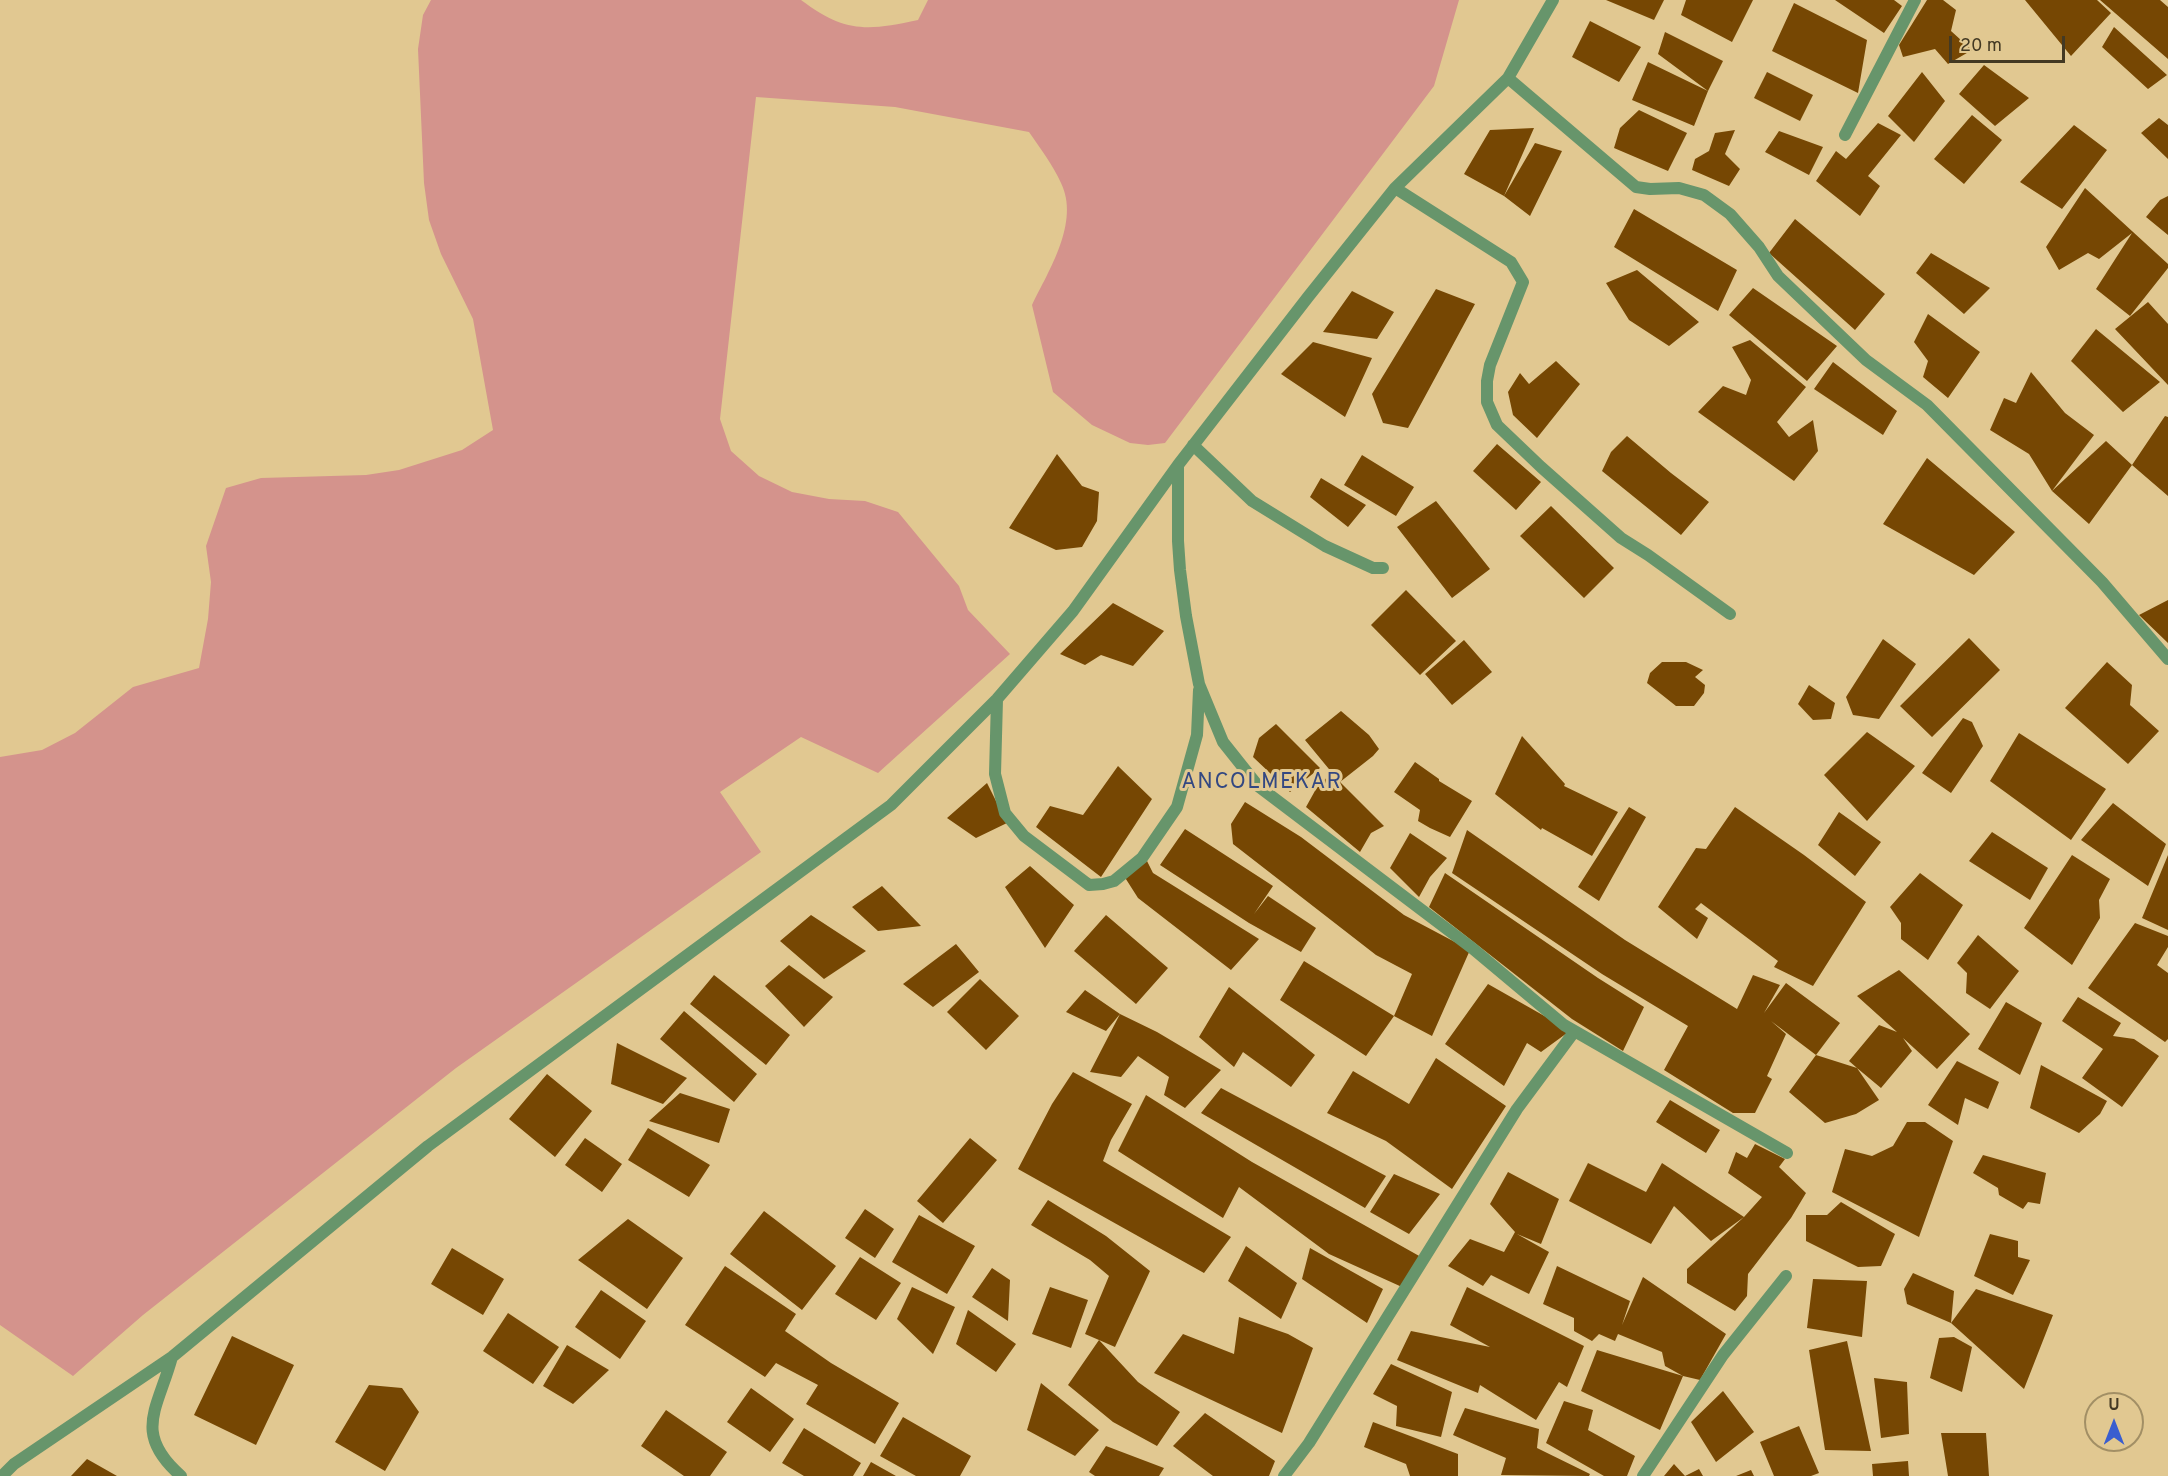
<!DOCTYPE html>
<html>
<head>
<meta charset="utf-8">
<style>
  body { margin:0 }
  #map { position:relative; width:2168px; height:1476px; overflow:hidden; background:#e1c891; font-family:Overpass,sans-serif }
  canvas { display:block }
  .north { position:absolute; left:2084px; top:1392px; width:60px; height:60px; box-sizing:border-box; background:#e1c891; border:2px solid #a28f65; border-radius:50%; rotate:0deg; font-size:16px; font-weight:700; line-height:24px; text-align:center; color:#433923 }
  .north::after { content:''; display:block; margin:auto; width:21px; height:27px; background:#3a5ecf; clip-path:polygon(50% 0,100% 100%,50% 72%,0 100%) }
  .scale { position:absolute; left:1949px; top:36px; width:116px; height:27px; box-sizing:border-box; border:3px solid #433923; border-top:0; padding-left:8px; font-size:18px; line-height:21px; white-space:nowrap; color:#433923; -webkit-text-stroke:4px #e1c891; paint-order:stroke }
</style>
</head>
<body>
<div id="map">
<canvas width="2168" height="1476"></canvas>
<div class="north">U</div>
<div class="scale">20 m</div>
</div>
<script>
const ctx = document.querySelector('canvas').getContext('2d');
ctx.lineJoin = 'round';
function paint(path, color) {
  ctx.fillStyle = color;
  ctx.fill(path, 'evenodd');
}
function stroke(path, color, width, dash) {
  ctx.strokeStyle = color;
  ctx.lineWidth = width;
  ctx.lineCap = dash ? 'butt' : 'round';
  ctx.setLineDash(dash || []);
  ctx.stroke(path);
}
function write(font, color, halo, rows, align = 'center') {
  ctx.font = font + ' Overpass,sans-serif';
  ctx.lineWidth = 6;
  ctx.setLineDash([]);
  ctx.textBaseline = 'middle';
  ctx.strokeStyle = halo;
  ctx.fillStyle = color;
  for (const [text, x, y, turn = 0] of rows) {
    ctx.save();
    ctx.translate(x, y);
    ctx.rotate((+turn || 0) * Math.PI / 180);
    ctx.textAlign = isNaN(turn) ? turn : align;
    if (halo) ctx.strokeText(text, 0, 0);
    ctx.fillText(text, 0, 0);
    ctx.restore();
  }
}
const green = new Path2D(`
  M431,0H801C845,33 867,31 918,20L928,0H1459L1434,86L1165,443L1148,445L1130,443L1092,425L1053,392L1032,305C1049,270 1080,222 1061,183C1053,165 1040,148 1029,132L895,107L756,97L720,419L731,451L759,476L792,492L829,499L865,501L898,512L959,586L968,610L1010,654L878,773L801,737L720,792L761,852L456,1068L143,1315L73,1376L0,1325V757L42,750L75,733L133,687L199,668L208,619L211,582L206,546L226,488L261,478L366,475L399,470L462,450L493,430L473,319L441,254L429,220L424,183L418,49L423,15Z`);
const building = new Path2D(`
  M1606,0H1664L1654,20Z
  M1686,0H1753L1732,42L1681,15Z
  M1835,0H1894L1902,6L1884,33Z
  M1927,0H1943L1956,10L1951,31L1972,50L1948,64L1935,49L1903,57L1899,45Z
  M2025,0H2097L2111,13L2071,56Z
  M2100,0H2160L2168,7V59Z
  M1794,3L1867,40L1858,93L1772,51Z
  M1590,21L1641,47L1619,82L1572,57Z
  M2114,27L2167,75L2148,89L2102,47Z
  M1665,32L1723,61L1708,91L1658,54Z
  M1648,62L1708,91L1694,126L1632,100Z
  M1984,65L2029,98L1995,126L1959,94Z
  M1767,72L1813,95L1800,121L1754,98Z
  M1922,72L1945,101L1914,142L1888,116Z
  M1639,110L1687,133L1668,171L1614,148L1620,128Z
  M1972,115L2002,140L1964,184L1934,159Z
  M2159,118L2168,125V159L2141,133Z
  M1878,123L1901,135L1868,176L1880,186L1860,216L1816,181L1836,151L1846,159Z
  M2074,125L2107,150L2062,209L2020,182Z
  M1534,128L1504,196L1464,174L1490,130Z
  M1735,130L1725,154L1740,169L1729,186L1692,170L1695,159L1709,151L1715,133Z
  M1779,131L1823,147L1809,175L1765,152Z
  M1535,143L1562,151L1530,216L1504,196Z
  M2085,188L2168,264V268L2130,316L2096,289L2132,233L2099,259L2088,253L2059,270L2046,247Z
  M2168,196V235L2146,217L2160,200Z
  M1634,209L1737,270L1718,311L1614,247Z
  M1795,219L1885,294L1855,330L1769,253Z
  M1931,253L1990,288L1964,314L1916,273Z
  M1637,270L1699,322L1669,346L1629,320L1606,283Z
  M1753,288L1837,346L1807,381L1729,315Z
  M1436,289L1475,304L1408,428L1383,423L1372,394Z
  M1352,291L1394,312L1377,339L1323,332Z
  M2148,302L2168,324V385L2115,329Z
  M1928,314L1980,352L1948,398L1923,377L1928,361L1914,342Z
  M2096,329L2160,382L2123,412L2071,361Z
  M1750,340L1806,387L1777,422L1789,437L1813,420L1818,451L1794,481L1698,412L1723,386L1746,395L1751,380L1732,347Z
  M1313,342L1372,358L1345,417L1281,374Z
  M1556,361L1580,384L1537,438L1513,415L1508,392L1520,373L1529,384Z
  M1833,362L1897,411L1883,435L1814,389Z
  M2031,372L2065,413L2094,435L2052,491L2029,454L1990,430L2004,398L2016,403Z
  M2165,416L2168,417V496L2132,465Z
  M1627,436L1671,473L1709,502L1681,535L1602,471L1611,452Z
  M2106,441L2132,465L2089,524L2052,491Z
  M1497,444L1541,482L1516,510L1473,471Z
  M1057,454L1082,486L1099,492L1097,521L1082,547L1056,550L1009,528Z
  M1362,455L1414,487L1396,516L1344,485Z
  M1927,458L2015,532L1974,575L1883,524Z
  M1321,478L1366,505L1348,527L1310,497Z
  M1436,501L1490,569L1452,598L1397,527Z
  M1551,506L1614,568L1584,598L1520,536Z
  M1406,590L1456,641L1420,675L1371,625Z
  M2168,600V643L2139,615Z
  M1113,603L1164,631L1133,666L1101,655L1085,665L1060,654Z
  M1969,638L2000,670L1932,737L1900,706Z
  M1883,639L1916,664L1879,719L1853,715L1846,697Z
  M1464,640L1492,672L1452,705L1425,674Z
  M1662,662H1686L1703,670L1695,677L1705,685L1704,693L1694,706H1676L1647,683L1650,673Z
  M2107,662L2132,685L2130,705L2159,731L2128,764L2065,708Z
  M1809,685L1835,703L1831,719L1813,720L1798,704Z
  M1341,711L1369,735L1379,749L1373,756L1340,782L1384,826L1371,833L1360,852L1306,807L1316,789L1331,773L1338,780L1305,740Z
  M1963,718L1972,722L1983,746L1951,793L1922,773Z
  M1276,724L1320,768L1290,792L1253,757L1259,738Z
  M1867,732L1915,766L1867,821L1824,775Z
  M2019,733L2106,789L2071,840L1990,781Z
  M1522,736L1565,784L1564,786L1618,812L1592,856L1542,828L1541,830L1495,794Z
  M1415,762L1439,779V781L1472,801L1450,837L1430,828L1418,821L1420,810L1394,792Z
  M1118,766L1152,799L1101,877L1036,827L1050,806L1083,815Z
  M987,783L1007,823L976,838L947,818Z
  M1245,802L1301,837L1404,915L1470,950L1432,1036L1394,1016L1412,974L1376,955L1233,844L1231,824Z
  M2113,803L2166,844L2148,886L2081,840Z
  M1629,807L1646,817L1599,901L1578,887Z
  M1735,807L1804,855L1866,902L1813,986L1774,967L1778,961L1701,903L1695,909L1708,918L1697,939L1658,907L1696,848L1706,849Z
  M1839,812L1881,842L1855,876L1818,845Z
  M1185,829L1273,886L1254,914L1268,896L1316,928L1301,952L1249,923L1160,865Z
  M1467,830L1625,940L1737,1009L1753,975L1780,985L1764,1013L1786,983L1840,1023L1816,1055L1771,1021L1786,1034L1767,1076L1772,1079L1755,1113H1733L1664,1070L1688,1026L1602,974L1452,873Z
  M1992,832L2048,868L2030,900L1969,861Z
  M1410,833L1447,858L1430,877L1419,897L1390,868Z
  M2072,855L2110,879L2099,900L2100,918L2072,965L2024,928Z
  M2168,855V930L2142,918Z
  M1147,861L1153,873L1259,939L1231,970L1138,898L1124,876Z
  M1030,866L1074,905L1045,948L1005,887Z
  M1445,873L1598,978L1644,1007L1623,1051L1572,1019L1429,907Z
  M1920,873L1963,905L1928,960L1901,939V923L1890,907Z
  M882,886L921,926L878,931L852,907Z
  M811,915L866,951L824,979L780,941Z
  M1106,915L1168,968L1136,1004L1074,951Z
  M2135,923L2168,936V947L2157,965L2168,973V1039L2165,1042L2088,988Z
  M1978,935L2019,971L1990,1009L1966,993L1967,973L1957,963Z
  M956,944L979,972L933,1007L903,984Z
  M1304,961L1394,1016L1366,1056L1280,1000Z
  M789,965L833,997L804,1027L765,986Z
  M1899,970L1970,1034L1937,1069L1903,1038L1912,1051L1881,1088L1857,1068L1879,1100L1856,1114L1825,1123L1789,1092L1816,1055L1857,1068L1849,1061L1879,1025L1897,1032L1857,996Z
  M714,975L790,1035L766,1065L690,1004Z
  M980,979L1019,1016L986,1050L947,1012Z
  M1488,984L1562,1026L1567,1033L1541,1052L1527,1043L1504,1086L1445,1044Z
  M1229,987L1315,1055L1291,1087L1243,1052L1234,1067L1199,1037Z
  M1085,990L1120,1014L1106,1031L1066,1012Z
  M2078,997L2121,1023L2113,1036L2134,1039L2159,1056L2122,1107L2082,1078L2103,1049L2062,1021Z
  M2006,1002L2042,1023L2020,1075L1978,1049Z
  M684,1011L757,1074L734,1102L660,1039Z
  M1120,1014L1157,1032L1221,1070L1185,1108L1164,1095L1169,1077L1138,1056L1121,1077L1090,1072Z
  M617,1043L687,1078L663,1104L611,1084Z
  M1436,1058L1506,1106L1452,1189L1386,1141L1327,1113L1353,1071L1409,1104Z
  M1957,1061L1999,1082L1988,1109L1965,1098L1958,1125L1928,1105Z
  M2041,1065L2107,1101L2100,1114L2079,1133L2030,1108Z
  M1073,1072L1132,1104L1111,1140L1103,1161L1231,1237L1204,1273L1018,1169L1052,1104Z
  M547,1074L592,1111L555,1157L509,1119Z
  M1221,1088L1386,1176L1365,1208L1201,1113Z
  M680,1093L730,1109L719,1143L649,1121Z
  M1146,1095L1252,1162L1421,1257L1402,1287L1329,1254L1239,1187L1223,1218L1118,1151Z
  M1670,1100L1720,1130L1706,1153L1656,1122Z
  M1907,1122H1925L1953,1141L1919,1237L1832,1192L1845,1149L1872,1156L1893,1146Z
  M648,1128L710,1165L689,1197L628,1160Z
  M585,1138L622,1164L602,1192L565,1165Z
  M970,1138L997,1160L943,1223L917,1201Z
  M1755,1144L1785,1159L1779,1167L1806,1193L1791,1218L1748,1274L1747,1296L1735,1311L1687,1283V1269L1744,1217L1711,1241L1674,1206L1651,1244L1569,1201L1588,1163L1646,1192L1662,1163L1744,1217L1762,1197L1728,1173L1736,1152L1747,1158Z
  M1983,1155L2046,1173L2040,1204L2028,1202L2023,1209L1999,1195L1998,1188L1973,1173Z
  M1508,1172L1559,1199L1541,1244L1517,1234L1549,1252L1529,1294L1491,1275L1483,1286L1448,1266L1470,1239L1504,1252L1515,1232L1490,1204Z
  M1394,1174L1440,1194L1409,1234L1370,1212Z
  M1048,1200L1106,1236L1150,1271L1115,1347L1099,1340L1138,1382L1180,1412L1157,1446L1113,1422L1068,1385L1099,1340L1085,1334L1109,1276L1090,1260L1031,1225Z
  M1841,1202L1895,1234L1881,1266L1858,1267L1806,1241V1215H1827Z
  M865,1209L894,1229L875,1258L845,1238Z
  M764,1211L836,1266L802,1310L730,1254Z
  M919,1215L975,1246L947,1294L892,1262Z
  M628,1219L683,1258L647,1309L578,1260Z
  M1990,1234L2018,1241V1257L2030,1260L2013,1295L1974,1276Z
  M1246,1246L1297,1283L1281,1319L1228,1281Z
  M452,1248L504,1279L483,1315L431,1284Z
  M1310,1248L1383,1289L1367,1323L1302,1279Z
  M860,1257L901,1283L876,1320L835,1294Z
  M725,1266L796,1314L785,1331L831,1363L899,1403L875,1444L806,1404L818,1385L776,1363L765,1377L685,1325Z
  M1557,1266L1630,1301L1622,1325L1643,1277L1726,1334L1700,1380L1683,1376L1665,1366L1662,1352L1618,1334L1615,1341L1599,1334L1592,1341L1574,1331V1318L1543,1304Z
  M992,1268L1010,1280L1008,1321L972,1297Z
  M1913,1273L1954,1291L1951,1323L1907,1304L1904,1289Z
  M1813,1279L1867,1281L1862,1337L1807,1328Z
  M912,1287L955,1307L933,1354L897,1319Z
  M1050,1287L1088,1300L1071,1348L1032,1334Z
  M1467,1287L1584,1346L1567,1387L1559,1382L1536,1420L1480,1385L1478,1393L1397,1360L1411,1331L1490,1347L1450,1325Z
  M1976,1289L2053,1315L2024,1389L1951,1323Z
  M601,1290L646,1321L620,1359L575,1327Z
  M968,1310L1016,1344L996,1372L956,1344Z
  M508,1313L559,1347L533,1384L483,1351Z
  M1239,1317L1288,1334L1313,1348L1282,1433L1154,1373L1183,1334L1234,1354Z
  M232,1336L294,1365L256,1445L194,1415Z
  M1954,1337L1972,1347L1962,1392L1930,1378L1939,1338Z
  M1847,1341L1871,1451L1825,1450L1809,1350Z
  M567,1345L609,1370L573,1404L543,1386Z
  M1597,1350L1683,1376L1660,1430L1581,1391Z
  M1391,1364L1452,1392L1441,1437L1396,1426L1397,1406L1373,1394Z
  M1874,1378L1907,1382L1909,1434L1881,1438Z
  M1041,1383L1099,1430L1075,1456L1027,1430Z
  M369,1385L402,1388L419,1412L385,1471L335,1442Z
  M751,1388L794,1419L770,1452L727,1422Z
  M1723,1391L1754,1432L1716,1462L1691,1422Z
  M1564,1401L1593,1410L1588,1430L1635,1456L1627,1476H1604L1546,1443Z
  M1465,1408L1539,1429L1537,1448L1590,1474L1589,1476L1501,1475L1506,1458L1453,1435Z
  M666,1410L727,1452L710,1476H684L641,1446Z
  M1205,1413L1275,1461L1269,1476H1213L1173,1446Z
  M903,1417L971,1456L960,1476H916L880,1456Z
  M1373,1422L1458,1454V1476H1410L1406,1464L1364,1447Z
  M1799,1426L1819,1473L1811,1476H1774L1760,1442Z
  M804,1428L861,1463L853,1476H804L782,1463Z
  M1941,1433H1986L1989,1476H1948Z
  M1106,1446L1164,1468L1159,1476H1095L1089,1472Z
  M87,1459L117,1476H71Z
  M1908,1461L1909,1476H1873L1872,1464Z
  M871,1462L896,1476H863Z
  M1674,1464L1685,1476L1699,1469L1703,1476H1664Z
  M1751,1470L1754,1476H1736Z`);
const street = new Path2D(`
  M1508,78L1636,187L1650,189L1679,188L1704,195L1730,214L1759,247L1778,276L1866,360L1927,405L2102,582L2168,659
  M1845,135L1915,0
  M1395,188L1511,262L1523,282L1490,365L1487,381V402L1497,425L1541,467L1621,538L1648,555L1730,614
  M1193,445L1252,501L1325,546L1373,568H1383
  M1178,465V541L1180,570L1186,616L1199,684L1223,742L1258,786L1472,948L1564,1025L1787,1153
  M997,699L995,774L1005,813L1024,836L1089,885L1103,884L1114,881L1142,858L1177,807L1197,735L1199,690
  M172,1357C158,1409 132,1433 181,1476
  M2,1476L14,1464L172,1357L428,1146L891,805L997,699L1073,611L1178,465L1308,297L1395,188L1508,78L1553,0
  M1284,1476L1309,1443L1517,1109L1574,1032
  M1643,1476L1723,1355L1786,1276`);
const quarterNames = [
  ["ANCOLMEKAR",1262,784]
];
paint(green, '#d4938c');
paint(building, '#764703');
stroke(street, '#67956b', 12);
ctx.letterSpacing = '1.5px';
write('22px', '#334882', '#e1c891', quarterNames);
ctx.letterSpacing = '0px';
</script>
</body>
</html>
